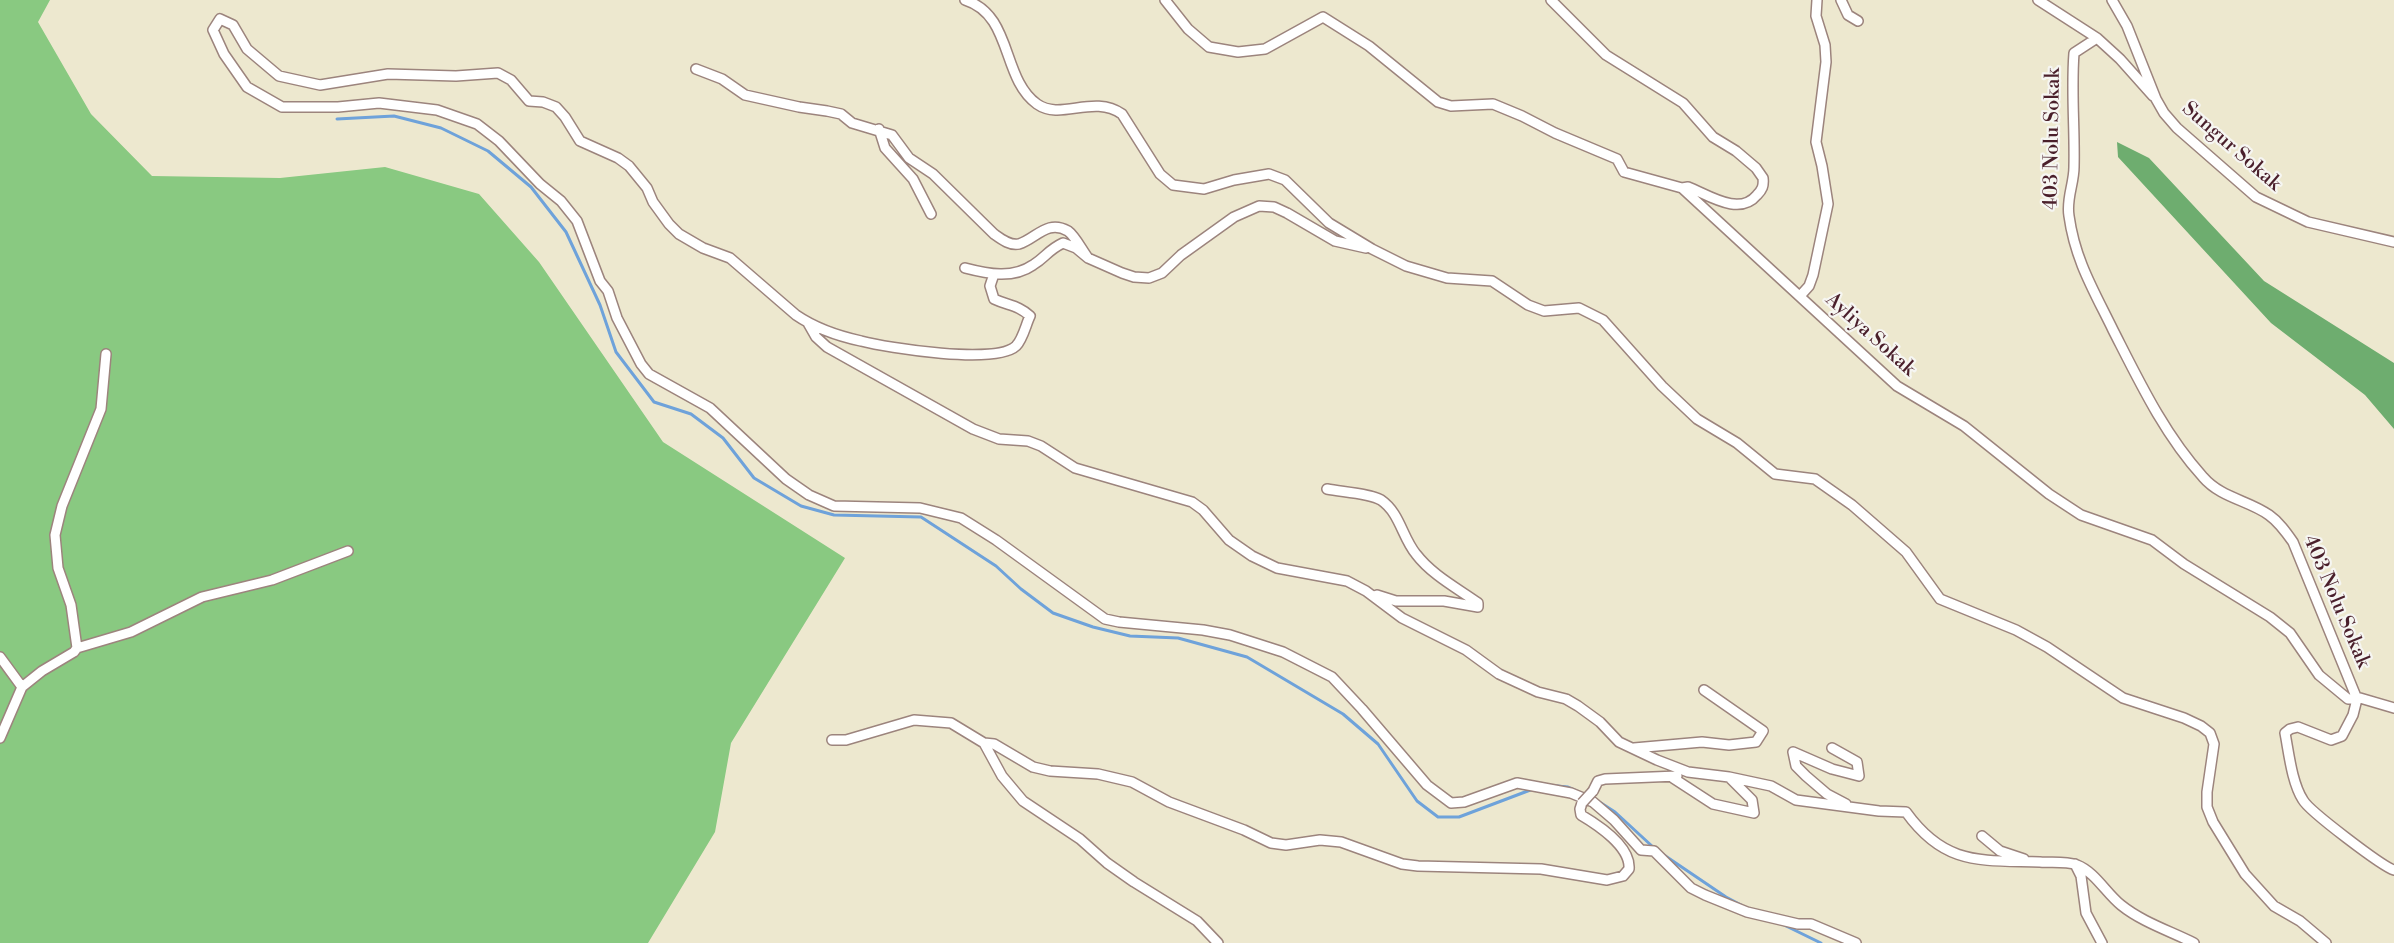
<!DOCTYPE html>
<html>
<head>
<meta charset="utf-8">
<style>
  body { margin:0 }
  canvas { display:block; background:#ede8cf }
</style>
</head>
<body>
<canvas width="2394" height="943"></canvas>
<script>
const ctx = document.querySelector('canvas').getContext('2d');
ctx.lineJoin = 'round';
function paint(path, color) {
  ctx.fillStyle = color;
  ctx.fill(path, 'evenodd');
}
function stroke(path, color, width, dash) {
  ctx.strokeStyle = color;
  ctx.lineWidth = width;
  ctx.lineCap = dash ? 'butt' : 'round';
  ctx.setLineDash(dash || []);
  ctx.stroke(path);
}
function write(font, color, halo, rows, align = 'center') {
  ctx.font = font + ' "Libre Bodoni",serif';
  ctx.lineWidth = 4.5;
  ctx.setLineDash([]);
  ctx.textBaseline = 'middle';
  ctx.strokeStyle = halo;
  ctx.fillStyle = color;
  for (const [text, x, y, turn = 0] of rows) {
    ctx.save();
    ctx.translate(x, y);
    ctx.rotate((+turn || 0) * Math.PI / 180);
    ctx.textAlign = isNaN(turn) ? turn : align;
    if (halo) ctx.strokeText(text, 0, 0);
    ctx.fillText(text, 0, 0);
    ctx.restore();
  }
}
const green = new Path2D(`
  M0,0H50L38,22L91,114L152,176L280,178L385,167L479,194L539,262L663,442L845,558L731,743L715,832L648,943H0Z`);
const forest = new Path2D(`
  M2117,142L2149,158L2264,281L2394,363V429L2365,395L2271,323L2118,157Z`);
const stream = new Path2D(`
  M337,119L394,116L441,128L488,151L531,187L566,232L600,305L616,352L654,402L691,414L723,438L754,478L801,506L834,515L921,517L996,566L1021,589L1053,613L1093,627L1130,636L1178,638L1247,657L1343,714L1378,744L1417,801L1438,817H1459L1533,789
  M1557,786L1568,787L1577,791
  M1601,803L1615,812L1653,847
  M1661,853L1726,897L1741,905
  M1782,924L1821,943`);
const minor = new Path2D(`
  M965,0C1013,15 1001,78 1037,104C1061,121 1093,94 1122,114L1160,174L1173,185L1204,189L1234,180L1269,174L1285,180L1329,223L1372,249L1406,266L1447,278L1492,281L1528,305L1544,311L1579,308L1603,320L1662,386L1697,419L1737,443L1775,474L1815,479L1852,505L1906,552L1940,599L2016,630L2047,647L2123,698L2184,718L2201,726L2210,733L2214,744L2207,792V807L2213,822L2245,874L2274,906L2300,921L2326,943
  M1165,0L1188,29L1209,47L1238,52L1265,49L1323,17L1369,46L1438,102L1451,106L1493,104L1522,116L1555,133L1617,159L1624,172L1682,188
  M1551,0L1606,55L1683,103L1713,137L1736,151L1756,168L1763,178C1764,186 1762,190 1757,195C1739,217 1707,194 1688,187L1682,188L1897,386L1964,426L2049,494L2081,515L2152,540L2184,564L2270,617L2290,633L2319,675L2348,699L2360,698L2394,708
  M1841,0L1848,15L1858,21
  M2038,0L2097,38L2120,59L2153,96
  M2112,0L2127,26L2156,99L2164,113L2177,128L2256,197L2308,222L2394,242
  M2097,38L2074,53C2071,91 2075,129 2074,167C2074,184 2066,199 2069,216C2075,260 2094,291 2113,330C2139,381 2164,434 2203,477C2221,498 2248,500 2269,515C2279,522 2286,532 2293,542L2357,699L2353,715L2342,736L2331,740L2298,727L2290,729L2285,733C2289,754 2292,783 2303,800C2309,811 2383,867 2394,870
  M696,69L722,79L745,95L799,107L827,111L841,114L852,123L892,135L909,158L933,174L994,234C1001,239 1010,246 1019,244C1036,239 1047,219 1068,231C1075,236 1082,250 1088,258
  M879,129L885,148L913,179L931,214
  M965,268C988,274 1013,279 1033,265C1046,257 1048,250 1063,243L1076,248L1088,258L1122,273L1134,277L1149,278L1162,273L1181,255L1234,217L1259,206L1274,207L1287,213L1335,241L1366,248
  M994,274L990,286L994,299C1009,306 1018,305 1030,316C1026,324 1023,339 1016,346C996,365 888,348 861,341C838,336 815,328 796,315L730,258L703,248L679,234L669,224L653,202L647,188L629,166L618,158L580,141L565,117L556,107L543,102L529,101L511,80L498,73L456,76L388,74L320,85L279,76L247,49L233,25L220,19L213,30L224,54L247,87L282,107H338L379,103L437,110L477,124L499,141L540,184L561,201L577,221L600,281L608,291L617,318L641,364L649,374L710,408L786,479L809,495L834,506L920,508L961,518L996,540L1105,619L1119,622L1203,630L1230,635L1283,652L1332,677L1362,709L1427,785L1451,803L1464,802L1517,783L1571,793L1593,802L1614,820L1641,850L1654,851L1691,888L1705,895L1747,912L1798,924H1811L1856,943
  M1800,296L1809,286L1813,275L1828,204L1822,166L1816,142L1826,62L1825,45L1816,16L1817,0
  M808,323L816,337L827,347L973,429L999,439L1028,441L1041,446L1075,468L1192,502L1203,510L1229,540L1252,556L1277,568L1347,581L1366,591L1402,618L1466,650L1499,674L1538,692L1566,699L1578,706L1600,722L1619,742L1657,760L1688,772L1729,777L1771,786L1796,800L1879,811L1906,812C1945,866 1980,860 2040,862C2052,863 2065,861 2077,865C2095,872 2106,893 2121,905C2142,922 2170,931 2194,943
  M1327,489C1342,492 1369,493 1381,500C1400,513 1402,537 1416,554C1432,575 1457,588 1478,603V607L1444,601H1396L1377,595
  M77,648L131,632L202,597L272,580L348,551
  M0,657L22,687
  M0,738L22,687L42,671L74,652L77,648L71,605L58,568L55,535L62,506L101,409L106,354
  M832,740H846L914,720L951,723L984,743L994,744L1033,767L1050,771L1098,774L1132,782L1169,802L1244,830L1271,843L1286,845L1320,840L1341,842L1402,864L1418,866L1541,869L1607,880L1623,876L1629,869C1631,847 1598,825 1581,815L1580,809L1582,803
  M984,743L1002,776L1023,801L1080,839L1107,863L1134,882L1197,921L1218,943
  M1634,748L1702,742L1729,745L1756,742L1763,731L1704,690
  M1832,748L1857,762L1859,776L1832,769L1793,752L1796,766L1806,776L1827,794L1846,804
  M1673,778L1713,804L1754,813L1752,800L1729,777
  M1593,791L1598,781L1605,779L1677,776
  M1982,836L2000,851L2024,859
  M2075,864L2081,876L2086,913L2102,943`);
const minorBridge = new Path2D(`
  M1582,803L1593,791`);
const streetNames = [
  ["403 Nolu Sokak",2053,139,-89],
  ["Sungur Sokak",2231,147,41],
  ["Ayliya Sokak",1870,335,42],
  ["403 Nolu Sokak",2336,602,67]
];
paint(green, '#89c981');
paint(forest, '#6ead6f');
stroke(stream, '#6ea2da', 3);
stroke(minor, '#9c847d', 12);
stroke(minor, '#fff', 9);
stroke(minorBridge, '#9c847d', 12, []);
stroke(minorBridge, '#fff', 9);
write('20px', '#4a1f2b', '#f6f6f2', streetNames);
</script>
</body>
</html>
